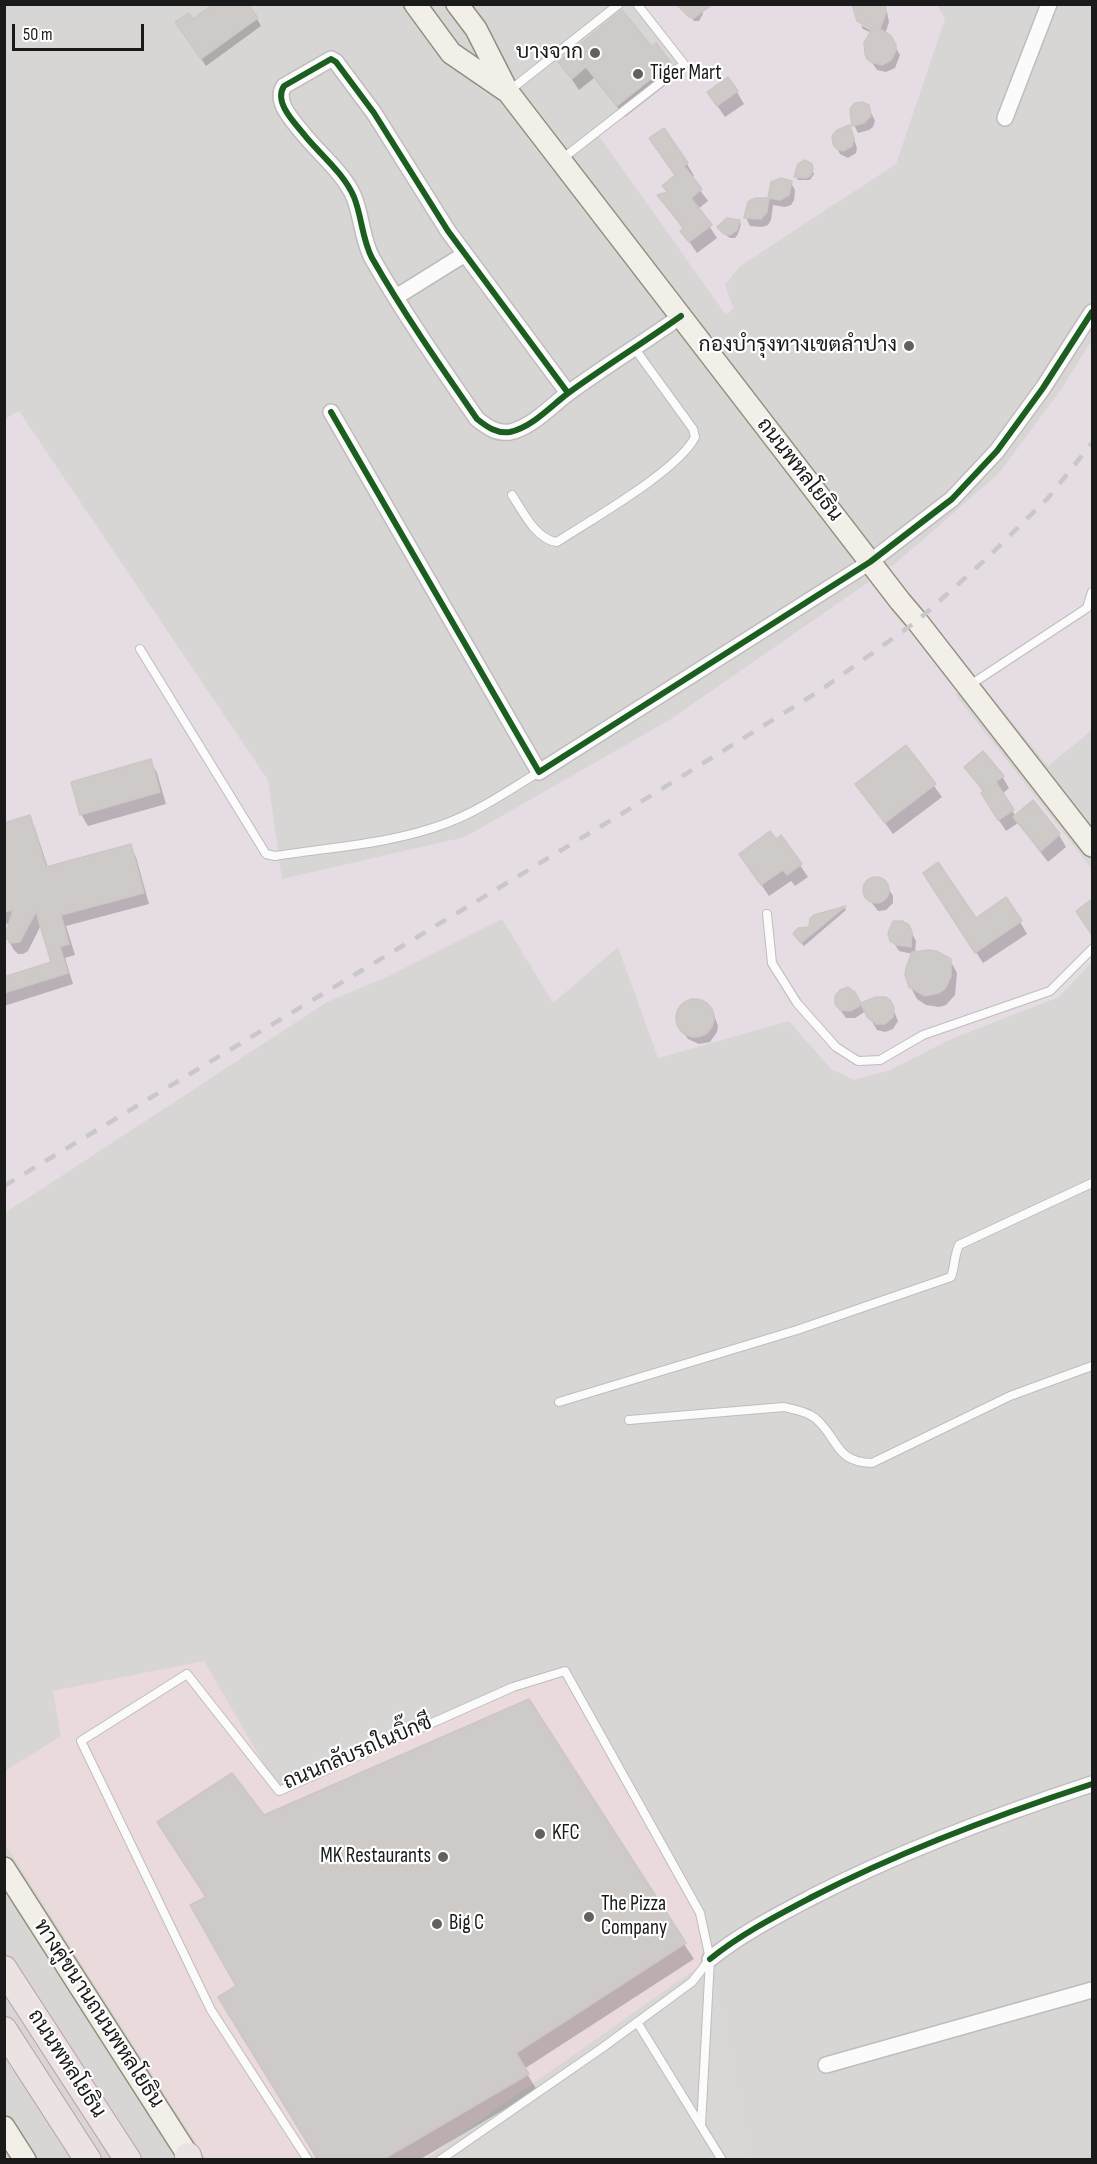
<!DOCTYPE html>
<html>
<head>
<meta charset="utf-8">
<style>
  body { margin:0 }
  #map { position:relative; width:1097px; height:2164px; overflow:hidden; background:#e9e6e3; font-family:"Sofia Sans Condensed",sans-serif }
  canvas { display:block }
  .frame { position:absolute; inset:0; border:6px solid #1a1a1a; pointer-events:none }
  .scale { position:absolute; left:12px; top:24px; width:132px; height:27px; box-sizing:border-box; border:3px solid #1a1a1a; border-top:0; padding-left:8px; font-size:18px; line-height:21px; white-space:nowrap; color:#1a1a1a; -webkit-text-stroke:4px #fff; paint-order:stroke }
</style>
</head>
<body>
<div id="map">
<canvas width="1097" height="2164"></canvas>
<div class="frame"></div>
<div class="scale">50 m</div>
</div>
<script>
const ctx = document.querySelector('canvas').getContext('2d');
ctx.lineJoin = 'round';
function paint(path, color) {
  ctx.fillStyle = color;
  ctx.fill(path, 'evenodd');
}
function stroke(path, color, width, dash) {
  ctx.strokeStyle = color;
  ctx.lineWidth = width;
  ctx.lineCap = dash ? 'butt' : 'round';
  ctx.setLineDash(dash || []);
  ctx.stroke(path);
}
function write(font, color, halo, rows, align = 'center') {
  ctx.font = font + ' "Sofia Sans Condensed",Sarabun,sans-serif';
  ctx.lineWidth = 4.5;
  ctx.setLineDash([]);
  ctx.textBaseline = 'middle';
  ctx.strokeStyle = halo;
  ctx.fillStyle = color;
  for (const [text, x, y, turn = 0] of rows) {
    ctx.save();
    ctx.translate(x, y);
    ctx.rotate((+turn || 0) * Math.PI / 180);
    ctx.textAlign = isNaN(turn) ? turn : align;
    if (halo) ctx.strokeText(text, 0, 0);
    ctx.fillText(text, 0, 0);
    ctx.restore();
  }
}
const residential = new Path2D(`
  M5,5H1092V2159H5Z`);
const commercial = new Path2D(`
  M204,1661L279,1790L513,1687L565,1671L700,1913L710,1959L426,2159H206L5,1844V1771L61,1736L53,1691Z`);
const industrial = new Path2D(`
  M937,4L945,19L896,164L740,266L725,285L733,308L726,315L596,132L683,64L637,5Z
  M1092,340V730L1048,766L982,685L955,694L1092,869V962L1059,997L951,1039L890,1070L854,1080L831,1069L789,1021L658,1058L618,947L553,1003L502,919L391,975L327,1002L5,1213V419L19,411L268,780L282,879L465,837L671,719L896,563L999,473L1060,391Z`);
const parking = new Path2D(`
  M710,1959L750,2159L426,2160L478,2123Z`);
const shadow = new Path2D(`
  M883,4L887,12L889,22L885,34L890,37L900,55L895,68L886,72L877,70L869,58L872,33L863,29L861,25L878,34Z
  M702,10L703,14L699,21H694L688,14Z
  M257,19L261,26L206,66L182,30L193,21Z
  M656,46L677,76L625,117L594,78L579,90L560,62L651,49Z
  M737,92L744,104L725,117L716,104Z
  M868,106L875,121L873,127L869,130L858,133L854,125Z
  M850,127L857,148L856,153L848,158L840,154L836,146Z
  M664,130L687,164L694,176L691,178L708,201L698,209L717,238L697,253L682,231L684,230L659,196L669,193L664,186L676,176L658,151Z
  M809,163L814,174L810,180H798L796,177Z
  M791,183L795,190L794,200L791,205L785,207L773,205L771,220L768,225L762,227L750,226L746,218L750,203L755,199H769L771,186Z
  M739,221L741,224L738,234L735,238H730L720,230Z
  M906,747L942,797L893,834L857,784Z
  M150,761L157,773L166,804L88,826L81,814Z
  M966,767L1002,776L1009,788L1002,794L1016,817L1033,802L1059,835L1066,847L1048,862L1018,823L1006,831L989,805L984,793Z
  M29,817L35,828L48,868L130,846L136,857L149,904L66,926L75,955L65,958L73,984L4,1006V978L53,963L41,925L28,951L23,954H18L14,950L7,938L9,925L4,922V890Z
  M781,837L808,877L795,886L791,881L769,896L741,855Z
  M875,878L883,880L893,896V903L886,910L878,911L865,894L868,882Z
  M932,885L975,920L1020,922L1027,934L983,963Z
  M845,908L846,910L804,946L797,938L810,929L815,917Z
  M908,926L916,941L915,953L950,960L957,973L955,995L946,1005L939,1007L926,1005L917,999L910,986L913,954L899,951L890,937Z
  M688,1001H699L709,1007L714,1015L718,1026L717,1032L710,1042L699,1044L688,1039L679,1026L678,1014L684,1004Z
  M890,1002L898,1021L893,1029L885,1032L877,1030L866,1011L855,1018H846L836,1004Z
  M263,1817L684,1944L694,1959L524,2069L537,2090L419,2160H319L238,1987L207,1898Z`);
const building = new Path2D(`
  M213,4H248L258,18L201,59L175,22L189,13L193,19Z
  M676,4H713L694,18L689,17Z
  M852,4H885L886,13L880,29L891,36L896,45V51L891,60L882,65L871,62L867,59L865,54L864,43L872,29L857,21Z
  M622,10L652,47L656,43L671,63L617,106L586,67L572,79L558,62Z
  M728,77L738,91L717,106L707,92Z
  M862,102L869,105L871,116L864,123L852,126L850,109L855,103Z
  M850,125L854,139L852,146L843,151L837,149L833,144L832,136L837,130Z
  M664,128L688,163L684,166L702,189L691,198L712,225L689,242L680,231L684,228L657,195L668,192L662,186L675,175L649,138Z
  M805,160L812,164L813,170L811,175L806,178L794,177L798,164Z
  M781,178L792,181L789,195L780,200L769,198L767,212L761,219L744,218L748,202L755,198H768L771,182Z
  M727,218L740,220L737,230L730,235L724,234L717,227Z
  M906,745L936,784L885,823L855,784Z
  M983,751L1004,776L996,782L1014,810L998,820L981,793L984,791L964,767Z
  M151,759L160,792L80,815L71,782Z
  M1033,800L1060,834L1041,851L1013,817Z
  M30,815L46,867L131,844L144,893L61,915L69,944L60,947L68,973L4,993V977L51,962L36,912L20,942L10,943L5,936L13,910L4,912V823Z
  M770,831L776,839L781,835L802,864L787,875L783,870L761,885L739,854Z
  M938,862L976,918L1006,897L1022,921L975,953L923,873Z
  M863 890a13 13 0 1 1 26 0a13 13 0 1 1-26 0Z
  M1092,899V935L1076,911Z
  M846,906L801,943L793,934L798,928L809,927L810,919L814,915Z
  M893,921H902L909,925L912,932L911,947L897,945L890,941L888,933Z
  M929,950L936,951L951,959V976L945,989L939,993L925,996L909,987L905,975L906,968L912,952Z
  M848,987L855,992L861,1003L876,997H886L891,1001L894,1008L893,1017L885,1024H876L868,1018L861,1005L850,1011L840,1010L835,1004V996L840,990Z
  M676 1018a19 19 0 1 1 38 0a19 19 0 1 1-38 0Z
  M529,1699L686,1943L516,2053L529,2074L382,2160H318L218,1997L236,1986L190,1905L206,1897L157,1822L232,1773L264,1815Z`);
const service = new Path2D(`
  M509,91L619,4
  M562,159L684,64L637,4
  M512,495C522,510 536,540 557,542C592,519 678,471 695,437L693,429L635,349
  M140,649L266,854L275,856C332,847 392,844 447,823C479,811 509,790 539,772
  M970,685L1087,608L1092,592
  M767,914L772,963L797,1003L836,1047L858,1061L880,1060L923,1035L1050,991L1092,949
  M559,1402L797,1330L951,1277C955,1266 954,1256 959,1245L1092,1183
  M629,1420L784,1407C795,1410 806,1411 815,1418C839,1438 834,1462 872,1463L1010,1396L1092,1366
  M637,2022L701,2126
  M308,2160L211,2010L81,1741L187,1674L279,1791L513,1687L565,1671L700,1913L710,1959L701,2126L722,2160
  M440,2160L602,2048L692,1982L710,1959`);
const minor = new Path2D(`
  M1005,118L1049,4
  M396,297L465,254
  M568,393L448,231L374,113L336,62L331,59L284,86C273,103 296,124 306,137C322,156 344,174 354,197C362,217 362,239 372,258C404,314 441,367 477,419C487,427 497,434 510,432C532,427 550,407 567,394C604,367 643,343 681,316
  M331,412L539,772L870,562L952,499L997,451L1043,388L1092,312
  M710,1959C741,1934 776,1916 812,1897C901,1851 997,1815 1092,1784
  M826,2065L1092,1990`);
const secondary = new Path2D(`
  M415,4L451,53L505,90
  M457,4L476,29L508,92L900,601L917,621L1092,846
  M4,1868L191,2160
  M4,2127L25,2160`);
const trunk = new Path2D(`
  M4,1969L128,2160
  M4,2030L88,2160
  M188,2156L189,2160`);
const rail = new Path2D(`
  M4,1186L618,816L821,690L917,621L985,560L1048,498L1092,443`);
const cycleway = new Path2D(`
  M568,393L448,231L374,113L336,62L331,59L284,86C273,103 296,124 306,137C322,156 344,174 354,197C362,217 362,239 372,258C404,314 441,367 477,419C487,427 497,434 510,432C532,427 550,407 567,394C604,367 643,343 681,316
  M331,412L539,772L870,562L952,499L997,451L1043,388L1092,312
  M710,1959C741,1934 776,1916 812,1897C901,1851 997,1815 1092,1784`);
const markers = [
  [595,53,6,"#626160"],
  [638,74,6,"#626160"],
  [909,346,6,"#626160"],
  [540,1834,6,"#626160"],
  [443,1857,6,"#626160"],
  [589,1917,6,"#626160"],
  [437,1924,6,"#626160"]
];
const poiNames = [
  ["บางจาก",583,53,"right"],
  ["Tiger Mart",650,74],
  ["กองบำรุงทางเขตลำปาง",897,346,"right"],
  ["KFC",552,1834],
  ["MK Restaurants",431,1857,"right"],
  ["The Pizza",601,1905],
  ["Company",601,1929],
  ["Big C",449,1924]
];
const streetNames = [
  ["ถนนพหลโยธิน",799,470,52],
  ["ถนนกลับรถในบิ๊กซี",358,1753,-23],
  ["ทางคู่ขนานถนนพหลโยธิน",98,2014,57],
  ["ถนนพหลโยธิน",66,2064,57]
];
paint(residential, '#d8d6d5');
paint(commercial, '#ebdadb');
paint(industrial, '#e6dce4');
paint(parking, '#d9d7d6');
paint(shadow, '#0003');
paint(building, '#cecac8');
stroke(building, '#ccc7c5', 1.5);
stroke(service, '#bebdbb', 10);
stroke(minor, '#bebdbb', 18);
stroke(secondary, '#918f7d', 24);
stroke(trunk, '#bb9daa', 28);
stroke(service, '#fcfbfb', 8);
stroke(minor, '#fcfbfb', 15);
stroke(secondary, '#f2efe9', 21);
stroke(trunk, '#eae3e2', 26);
stroke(rail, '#c9c8c8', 4.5, [12, 12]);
stroke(cycleway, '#1b5e20', 6);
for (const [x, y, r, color] of markers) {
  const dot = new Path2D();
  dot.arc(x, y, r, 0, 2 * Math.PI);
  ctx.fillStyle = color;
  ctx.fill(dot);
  stroke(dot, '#fff', 2);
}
write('21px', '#1a1a1a', '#fff', poiNames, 'left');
write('21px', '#1a1a1a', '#fff', streetNames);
</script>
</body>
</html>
